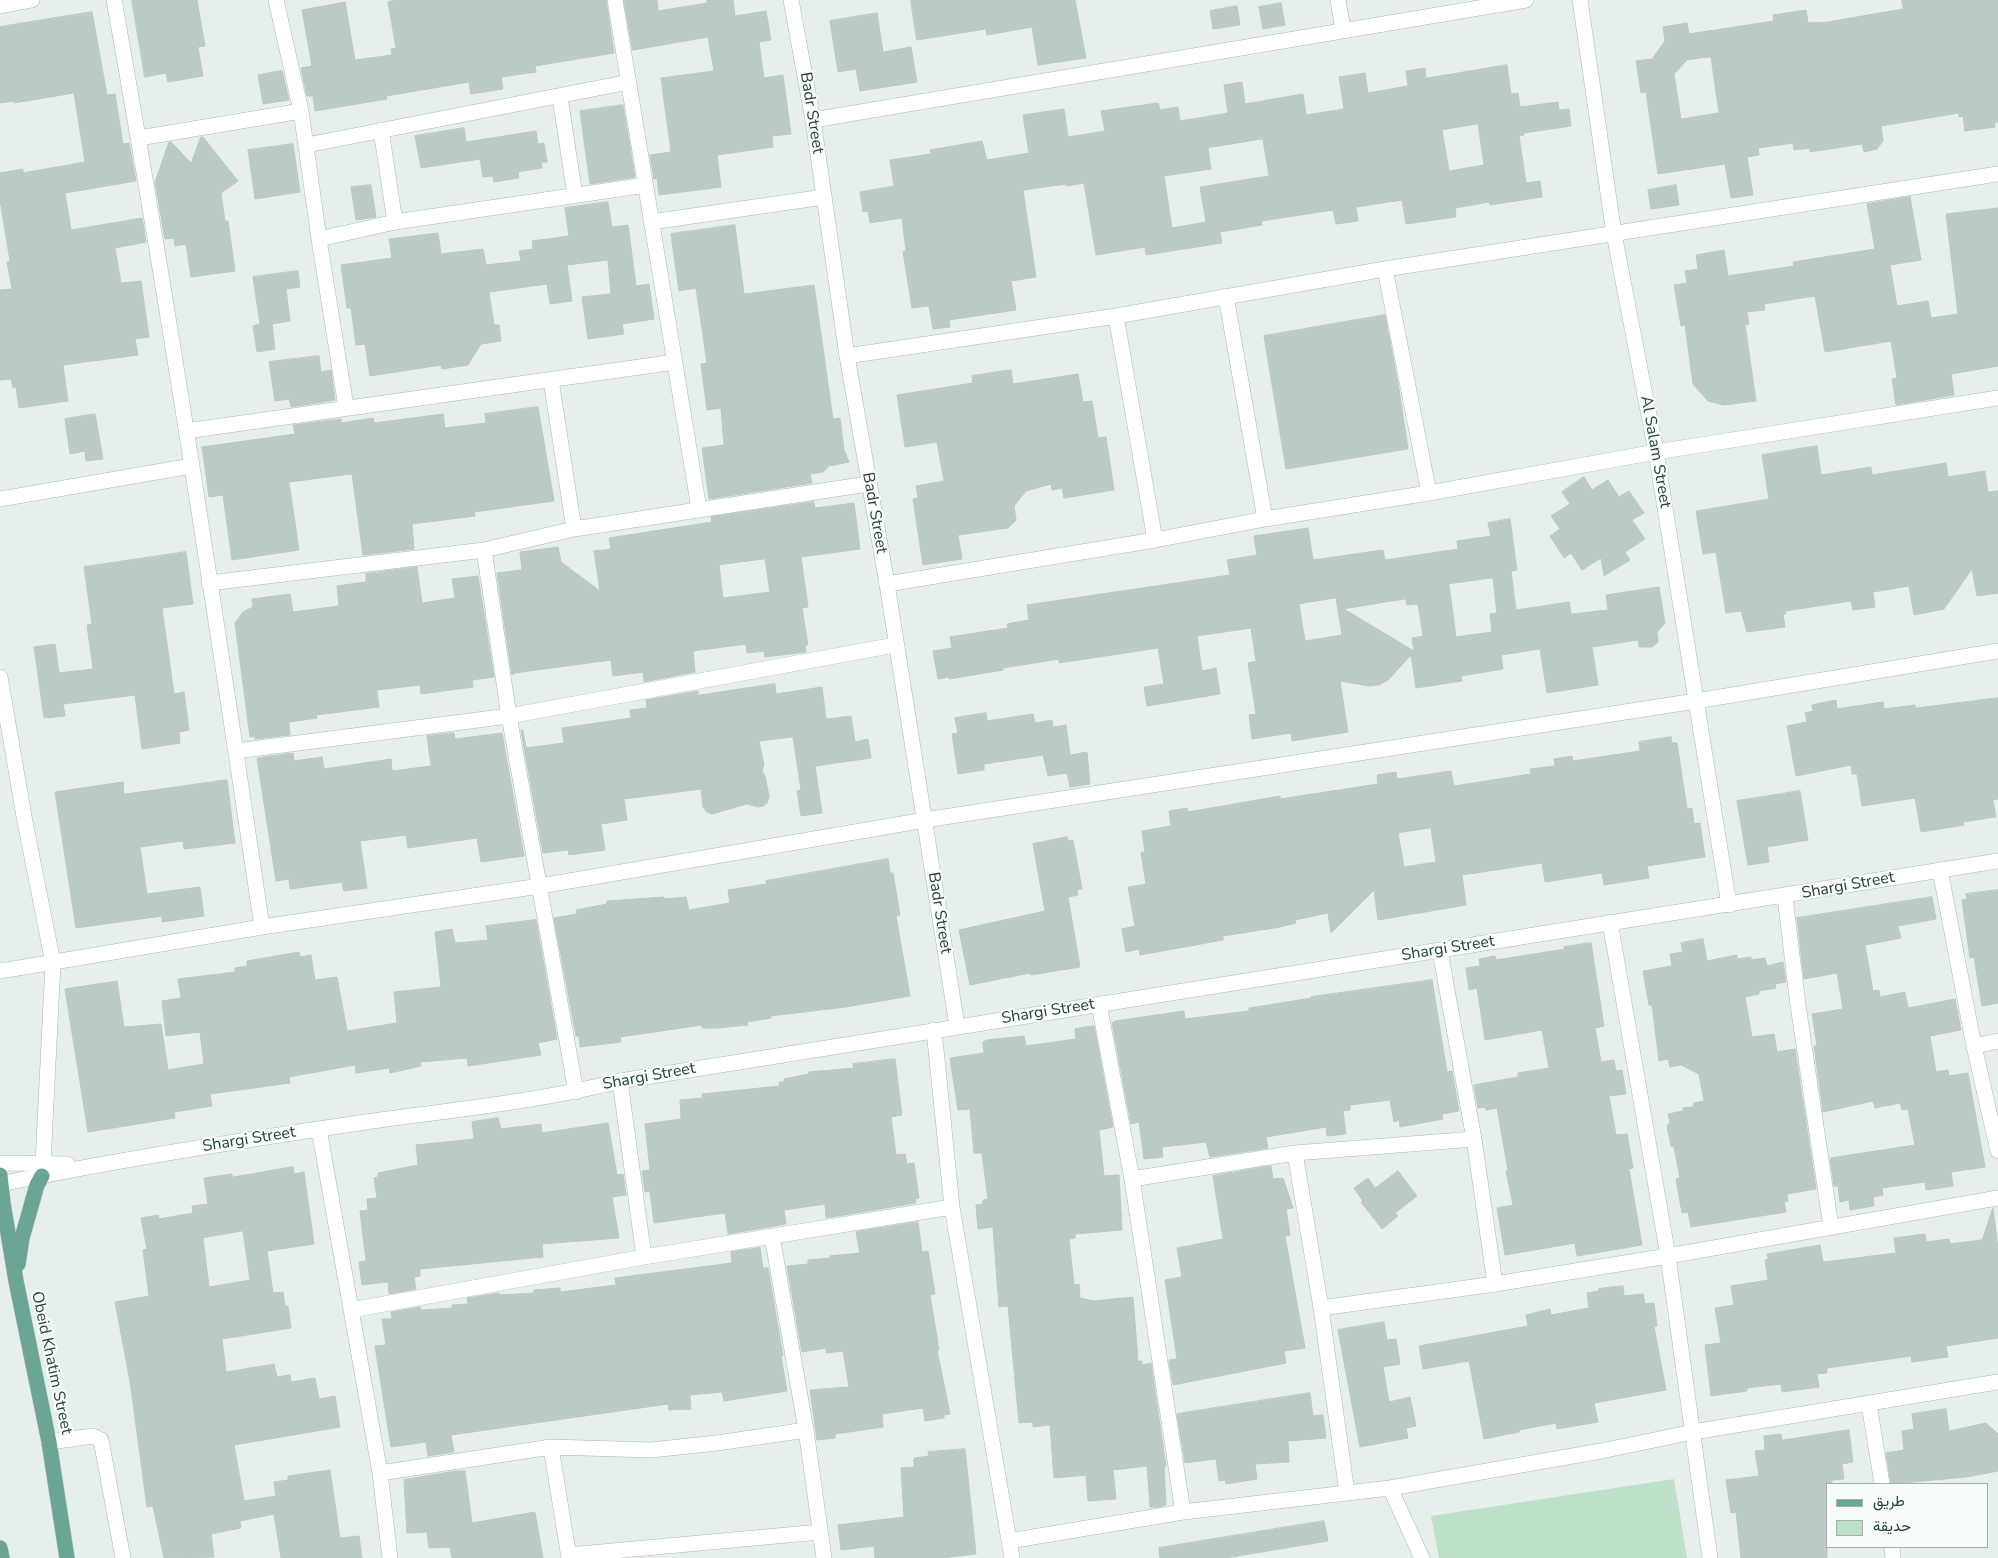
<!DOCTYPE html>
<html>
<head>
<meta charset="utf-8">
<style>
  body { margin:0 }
  #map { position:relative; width:1998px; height:1558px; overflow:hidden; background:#e6efeb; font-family:"Nunito Sans",Vazirmatn,sans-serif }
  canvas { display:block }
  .legend { position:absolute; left:1826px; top:1483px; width:162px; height:65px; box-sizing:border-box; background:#f7fbf9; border:1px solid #a3b1ad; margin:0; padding:6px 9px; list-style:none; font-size:15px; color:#24423a }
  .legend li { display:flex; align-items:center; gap:10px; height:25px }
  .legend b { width:25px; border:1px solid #a3b1ad }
</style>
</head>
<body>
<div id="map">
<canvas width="1998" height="1558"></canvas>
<ul class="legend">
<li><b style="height:6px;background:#6aa596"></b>طريق</li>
<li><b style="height:14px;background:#bfe0c8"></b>حديقة</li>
</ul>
</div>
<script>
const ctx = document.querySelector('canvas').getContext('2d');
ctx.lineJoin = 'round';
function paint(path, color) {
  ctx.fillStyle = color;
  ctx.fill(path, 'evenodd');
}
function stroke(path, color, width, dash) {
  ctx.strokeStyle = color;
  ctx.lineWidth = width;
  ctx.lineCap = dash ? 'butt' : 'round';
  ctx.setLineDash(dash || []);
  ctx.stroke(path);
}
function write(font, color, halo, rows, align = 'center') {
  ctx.font = font + ' "Nunito Sans",sans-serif';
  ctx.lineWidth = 4.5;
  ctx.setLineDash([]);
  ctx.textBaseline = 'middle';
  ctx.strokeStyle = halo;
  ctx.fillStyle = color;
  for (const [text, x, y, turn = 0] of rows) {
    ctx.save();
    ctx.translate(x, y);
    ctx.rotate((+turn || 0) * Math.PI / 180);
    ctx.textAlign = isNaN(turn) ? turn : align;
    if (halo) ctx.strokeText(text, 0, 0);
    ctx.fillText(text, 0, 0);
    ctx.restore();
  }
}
const green = new Path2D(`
  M1674,1479L1687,1558H1439L1431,1516Z`);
const building = new Path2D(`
  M132,0H197L205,46L198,47L203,76L168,82L166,73L145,77Z
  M398,0H606L614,53L535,66L536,72L501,77L503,89L471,94L469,82L386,96L387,99L315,111L313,96H307L301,68L312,66L302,10L345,2L355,60L392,55L391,49L396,48L388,2Z
  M624,0H657L658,11L707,3V0H733L735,16L766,11L771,40L759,42L764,78L783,75L791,134L772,136L773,147L717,155L721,187L659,195L657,178L654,179L650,155L671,152L661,78L714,71L708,37L633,50Z
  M911,0H1075L1086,58L1038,65L1032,27L987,35L986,29L917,40Z
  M1902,0H1998V122L1994,123L1995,127L1965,131L1963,116L1959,117V113L1881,126L1883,141L1877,149L1864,152L1862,144L1810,152V148L1794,150L1793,143L1758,148L1759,155L1747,157L1753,195L1731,198L1725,164L1658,174L1646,92L1641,93L1636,61L1652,59L1665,41L1663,27L1687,23L1689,34L1774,21L1773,15L1806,10L1808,23L1828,22L1903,9ZM1711,57L1719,113L1681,119L1674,74L1687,60Z
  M1281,3L1285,25L1263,29L1259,7Z
  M1237,6L1240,25L1213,29L1210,11Z
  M92,12L107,95L115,94L123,144L129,143L136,181L65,193L71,230L142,218L146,242L115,248L121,283L141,281L149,337L135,339L138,355L63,365L68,401L19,408L16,387L13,388L11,379L0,380V290L12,289L7,262L10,261L0,200V173L23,169V173L85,162L74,93L14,103V101L0,103V27Z
  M877,13L883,52L911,47L917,82L860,91L856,69L838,72L830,21Z
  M1507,65L1511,94L1518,93L1520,107L1558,102L1559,110L1569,109L1571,126L1524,133V135L1519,136L1526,183L1540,181L1542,197L1490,205L1489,202L1455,208L1456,217L1406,224L1402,200L1356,207L1358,221L1336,224L1333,210L1261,221L1262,225L1220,232L1222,243L1146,255L1145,247L1096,255L1084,183L1066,186V184L1023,190L1036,277L1011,281L1016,310L949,320L950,327L933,329L929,306L912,308L903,252L906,251L902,218L870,223L868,211L863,212L860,192L894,186L890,160L931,154L930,150L982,141L987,160L1029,153L1023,115L1064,109L1068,137L1105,131L1101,111L1158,103L1160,110L1178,107L1180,121L1228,113L1224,85L1242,82L1245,104L1303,94L1306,115L1344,109L1339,77L1365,73L1368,93L1408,86L1406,71L1425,68L1426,78ZM1478,124L1484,165L1449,171L1442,130ZM1263,139L1269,176L1200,187L1206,222L1172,228L1164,176L1211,169L1208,148Z
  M282,71L289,100L263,104L258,75Z
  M623,105L635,177L590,184L580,111Z
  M464,128L466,142L536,131L538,144L544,143L547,162H541L542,168L518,172L519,178L494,182L493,176L483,177L480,159L421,168L415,136Z
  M201,137H203L238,181L221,193L225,221H228L235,271L191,277L186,244L175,246L174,238L165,239L155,182L169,142H171L191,163Z
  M293,144L300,192L255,199L248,150Z
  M371,185L376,217L356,220L351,187Z
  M1676,185L1679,205L1651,209L1648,190Z
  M1910,197L1921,260L1890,265L1897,306L1928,301L1931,318L1958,314L1946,214L1998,208V366L1951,374L1954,395L1896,405L1892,379L1897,378L1891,341L1825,352L1815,296L1764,304L1765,310L1747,312L1749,324L1745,325L1756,401L1724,405L1708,401L1693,384L1685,325L1681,326L1674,285L1687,283L1685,271L1698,269L1696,255L1724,250L1728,276L1794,266L1793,262L1875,249L1867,204Z
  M608,202L612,227L628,225L636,286L649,284L654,319L622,324L624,334L588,339L582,297L611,294L608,260L567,265L572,301L550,304L547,284L489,292L494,325H499L501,341L481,344L468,365L442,369L441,365L370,376L365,344L356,345L351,308H347L341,265L392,258L389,239L438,233L441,254L483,249L486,265L521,261L519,251L533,249L532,241L569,236L565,208Z
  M735,225L744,294L814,285L833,419L840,418L844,450L849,462L829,466L823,472L810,474L812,483L709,499L702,448L724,445L721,408L707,410L701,364L707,363L696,288L679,291L671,234Z
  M298,271L300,287L286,289L290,321L272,324L275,349L257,352L253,326L260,324L253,277Z
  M1385,315L1399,389L1408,449L1286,469L1264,336Z
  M319,356L321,372L331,370L335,400L291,407L289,399L275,401L269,362Z
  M1011,370L1013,384L1078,374L1083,402L1092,401L1098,438L1106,437L1114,490L1064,498L1062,488L1052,490L1051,484L1026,491L1014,506L1016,520L1008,528L958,535L962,559L923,565L913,499L918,498L916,486L944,481L937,442L905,447L897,395L973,383L972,376Z
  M538,407L554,501L474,512L475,516L412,524L414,549L363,555L352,474L289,482L299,550L232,560L223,495L209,497L202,447L295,434L293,425L341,419V423L373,418L374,423L443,414L445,428L486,423L485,414Z
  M95,414L103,459L86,461L85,451L70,454L65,419Z
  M1817,446L1821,475L1871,467L1872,475L1946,463L1948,477L1985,471L1988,492L1998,491V593L1977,596L1972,569L1944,609L1914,615L1909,586L1873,592L1875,607L1853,610L1851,601L1785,611L1786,614H1783L1785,627L1747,632L1741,611L1726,613L1716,552L1703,554L1696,511L1769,499L1762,455Z
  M1584,477L1592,490L1608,480L1619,497L1629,491L1644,513L1632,520L1645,539L1625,552L1630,560L1604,576L1601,558L1582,570L1571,553L1564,558L1550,536L1560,529L1551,516L1570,504L1562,492Z
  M814,502L815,508L854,503L860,549L801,557L808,607L802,608L808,645H805L806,652L765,657L764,651L747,653L746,644L693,651L695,672L644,682L643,672L613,676L611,660L514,673L512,675L497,573L522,570L520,552L558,547L561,562L600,591L594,551L611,549L609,538L712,522L711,517ZM765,559L770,592L723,598L719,565Z
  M1510,519L1517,570L1511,571L1516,610L1569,602L1571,614L1608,610L1606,595L1659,587L1665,623L1657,632L1658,642L1652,647H1639L1638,640L1592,647L1598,685L1547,693L1540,649L1501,655L1503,669L1461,676L1462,681L1416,688L1411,655L1388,680L1379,685L1369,686L1340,681L1348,732L1292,741L1291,733L1252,739L1249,715L1256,714L1248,663L1256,661L1251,628L1197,636L1202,671L1216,668L1220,694L1147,706L1144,687L1164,684L1158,648L1059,663V659L1003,668V670L949,679V677L938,679L933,651L952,648L950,637L1008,628L1007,624L1029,620L1027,605L1230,575L1227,560L1257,555L1254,536L1308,528L1313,560L1383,550L1385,560L1458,549L1457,541L1491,536L1488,523ZM1493,578L1497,613L1490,614L1492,632L1456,637L1449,584ZM1336,598L1342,635L1305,641L1299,604ZM1406,599L1407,605L1418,604L1423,636L1412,638L1414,651L1344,609Z
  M186,552L193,604L162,608L174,694L184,692L189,730L179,732L180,743L142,749L135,695L63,704L65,716L44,718L34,647L55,644L59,673L93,669L87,625L92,624L84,567Z
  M417,567L422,603L455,598L452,579L478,576L494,677L472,680L473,687L421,694L420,685L377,690L379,707L316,715L317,718L289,722L290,735L255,739L254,736L250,737L235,623L243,612L253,607L252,599L290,594L293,612L339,606L337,586L366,582V574Z
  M775,684L776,694L822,687L826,719L851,716L855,742L868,739L871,758L815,766L822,813L801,816L797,791L801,790L793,737L759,741L764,765L762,771L765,776L769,796L767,803L763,806L758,807L747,804L712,814L707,812L703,807L701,789L624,799L627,820L601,824L605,850L569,855L568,850L543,853L521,730H523L526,748L564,743L562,728L631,718L630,710L647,708L646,700L698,691V695Z
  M1998,698V799L1993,800L1996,817L1963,822L1964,825L1921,832L1915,798L1862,806L1857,774H1852L1851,765L1796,776L1787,726L1807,722L1805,713L1813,711L1812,705L1836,700L1837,709L1883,702L1884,709L1915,705V708Z
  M986,713L987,721L1033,714L1035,723L1052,720L1053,727L1066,725L1070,755L1087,752L1090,784L1070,787L1067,773L1048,776L1043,755L984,764V770L958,774L952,734L958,733L955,718Z
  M454,733L455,739L502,733L524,856L481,862L477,838L408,848L406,835L360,841L367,888L344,891L342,882L290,889L289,879L276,881L257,758L293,753L294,761L322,757L324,769L391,759L392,771L431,766L427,736Z
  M1671,737L1672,743H1677L1687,809L1692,808L1694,824L1700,823L1705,857L1647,866L1649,878L1604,885L1602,873L1545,882L1542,863L1462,875L1466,905L1378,920L1374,890L1331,933L1328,913L1295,920L1296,923L1280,927L1223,936V940L1140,955L1139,949L1126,952L1122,929L1135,926L1128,887L1146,884L1141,853L1145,852L1142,831L1171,826L1169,811L1187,808L1188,812L1280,796V799L1378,784L1377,775L1396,772L1397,779L1451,771L1454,786L1531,774L1530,769L1555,766L1554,759L1572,756L1573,761L1640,751L1639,742ZM1431,828L1436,862L1404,867L1398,833Z
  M227,780L235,843L184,849L183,841L140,847L147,894L200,887L204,916L162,922V916L76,928L55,792L123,782L124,794Z
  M1800,791L1808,840L1767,847L1769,862L1748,865L1737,801Z
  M1067,837L1068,841L1073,840L1082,889L1077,890L1078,895L1068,897L1080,967L1031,975L1030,973L970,985L959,930L1045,911L1033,844Z
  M888,859L890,873H893L900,915L896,916L910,996L846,1007L770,1016L771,1018L747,1022L748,1025L717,1028H702V1025L620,1037L621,1042L580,1047L579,1036H576L554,918L577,914L576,910L607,904V901L664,897V899L686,897L689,910L730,903L728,890L767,884L766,881Z
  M1998,890V1003L1982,1006L1974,957L1970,958L1962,900L1967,899L1966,894Z
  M1932,897L1936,919L1898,926L1901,938L1865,945L1873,991L1879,990L1880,997L1905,992L1908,1008L1955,999L1961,1030L1930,1036L1936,1072L1948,1070L1949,1076L1968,1073L1985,1167L1951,1172L1953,1186L1926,1190L1925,1182L1882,1188L1883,1195L1873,1197L1874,1206L1850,1210L1849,1200L1840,1202L1838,1186H1834L1830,1158L1915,1145L1908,1109L1902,1110L1900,1103L1875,1108L1873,1101L1823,1112L1814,1046H1817L1812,1014L1843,1009L1837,973L1804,979L1797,918Z
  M536,920L557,1039L538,1043L541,1055L468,1066L467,1058L420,1062L421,1066L390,1073L389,1068L356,1073L355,1065L289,1077L290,1083L210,1094L212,1106L174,1112L175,1118L88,1132L65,989L117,981L124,1027L161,1024L168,1070L204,1064L200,1032L166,1036L162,1001L181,998L178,979L235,972V968L247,966V961L299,952L300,957L311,955L315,980L337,977L347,1031L397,1023L394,992L441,987L435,932L452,929L455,943L488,940L486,926Z
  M1703,939L1707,961L1737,955V959L1751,957V960L1765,958L1767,966L1783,962L1786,982L1775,984L1776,988L1759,991V994L1745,997L1752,1037L1774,1034L1777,1052L1795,1049L1816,1189L1787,1194L1788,1201L1784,1202L1786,1212L1691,1227L1688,1212L1682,1213L1676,1179L1680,1178L1674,1147L1671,1146L1667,1126L1670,1122L1668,1114L1683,1111V1108L1693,1107L1694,1103L1704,1101L1699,1074L1681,1065L1670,1067L1668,1059L1659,1061L1652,1005H1649L1643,971L1672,966L1670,954L1683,952L1681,943Z
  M1591,943L1604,1026L1595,1028L1601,1062L1614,1060L1616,1071L1622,1070L1626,1094L1609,1096L1616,1135L1627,1134L1633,1168L1629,1169L1642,1245L1577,1256L1575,1243L1505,1255L1497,1208L1513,1205L1506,1171L1508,1170L1497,1108L1486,1110L1485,1107L1478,1108L1474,1085L1518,1077V1073L1549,1068L1542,1030L1485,1040L1477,988L1469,990L1466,968L1480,966L1479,959L1495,956L1496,960L1565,949L1564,947Z
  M1432,980L1447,1072L1452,1071L1459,1111L1442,1114L1443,1119L1400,1127L1399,1120L1394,1122L1390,1100L1350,1105V1110L1343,1111L1346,1134L1327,1136L1326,1127L1266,1137L1268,1148L1210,1157L1206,1142L1162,1147L1163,1157L1144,1159L1139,1122L1131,1124L1112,1023L1115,1021L1184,1011L1185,1019L1249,1011V1008L1312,998L1311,997Z
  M1094,1026L1113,1127L1099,1130L1104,1176L1119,1175L1122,1230L1075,1234V1238L1069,1239L1074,1285L1079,1284L1080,1298L1094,1301L1133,1297L1138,1361H1142V1365L1151,1363L1166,1466H1164L1166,1505L1159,1507H1150L1147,1466L1113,1470L1116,1499L1088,1501L1086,1475L1054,1478L1050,1425L1033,1427V1422L1019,1423L1008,1306L999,1307L993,1227L978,1229L976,1205L983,1204V1200L988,1199L982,1153H974L970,1109L958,1110L950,1058L984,1053L983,1042L987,1040L1024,1036L1026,1046L1040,1044L1076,1039L1075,1029Z
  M895,1059L902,1115L891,1117L896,1155L905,1154L907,1164L914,1163L919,1198L915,1199L916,1203L826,1218L825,1204L784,1210L786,1224L728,1234L725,1213L654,1223L650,1191L645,1192L642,1171L650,1170L645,1124L681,1119L680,1100L703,1098L702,1094L780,1086L779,1082H784V1079L809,1074V1072L854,1068L853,1064Z
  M498,1118L501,1129L541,1124L542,1133L608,1123L617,1175L623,1174L626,1195L612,1197L619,1238L542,1244L543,1257L420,1269V1276L414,1277L416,1289L389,1294L388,1282L362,1285L359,1262L366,1261L360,1211L368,1210L367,1199L377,1198L374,1178L378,1177V1173L418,1165L416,1145L474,1139L472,1122Z
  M1271,1166L1273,1179L1283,1178L1293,1208L1286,1209L1290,1235L1285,1236L1305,1348L1284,1351L1286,1363L1173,1385L1169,1360L1177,1359L1165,1280L1182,1277L1177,1248L1223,1239L1213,1176Z
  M293,1167L294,1174L304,1172L314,1244L267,1251L273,1293L283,1292L285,1306H288L291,1328L222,1339L226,1372L274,1364L277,1377L290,1375L291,1382L315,1378L319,1399L335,1396L340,1427L234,1445L244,1501L276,1496L274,1482L288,1480V1476L330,1470L340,1538L359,1536L362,1558H281L274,1514L240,1521L241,1528L211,1534L214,1557L164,1558L153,1506L147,1507L130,1381L115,1302L149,1296L143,1250L147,1249L141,1218L158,1215L159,1219L193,1213L192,1206L208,1204L204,1178L232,1174V1177ZM243,1231L250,1280L209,1287L203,1238Z
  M1398,1171L1417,1196L1395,1213L1398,1216L1382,1229L1361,1202L1363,1201L1354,1188L1368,1178L1375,1188Z
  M1993,1208L1998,1250V1338L1946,1346L1948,1357L1912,1362L1911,1356L1827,1368V1373L1817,1374L1819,1387L1782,1392L1781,1384L1747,1388V1391L1711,1396L1705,1345L1721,1343L1715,1308L1734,1305L1731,1286L1768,1280L1765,1260L1768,1259L1767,1254L1820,1245L1823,1262L1896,1253L1894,1238L1925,1234L1926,1242L1949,1239L1950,1244L1982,1240Z
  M918,1222L922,1252L928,1251L935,1294L930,1295L939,1350H937L950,1414L944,1415V1418L925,1421L923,1408L882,1414L883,1427L835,1434V1438L817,1440L810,1390L849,1387L843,1351L826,1353V1348L802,1352L787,1266L808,1264V1260L830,1258V1256L860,1253L856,1232Z
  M760,1248L763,1268H768L783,1356H781L787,1391L724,1401L722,1392L690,1395L691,1409L669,1410L668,1404L451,1435L454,1452L428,1456L426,1442L391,1447L375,1346L386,1345L382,1319H392L391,1312L420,1307L421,1310L452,1308V1305L468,1304L467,1298L499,1293V1295L534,1293V1290L560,1288V1292L616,1285L615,1278L732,1263L731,1252Z
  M1623,1286L1624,1296L1643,1294L1645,1304L1654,1303L1657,1326L1654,1327L1666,1390L1594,1403L1598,1422L1557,1429L1556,1423L1519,1430V1432L1484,1439L1469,1361L1423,1369L1419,1346L1528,1326L1526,1315L1550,1309L1551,1315L1589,1308L1587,1293L1599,1291V1289Z
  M1384,1322L1387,1340L1396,1339L1400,1364L1383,1367L1389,1402L1410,1397L1416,1426L1406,1428L1408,1438L1360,1447L1338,1330Z
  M1310,1393L1313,1416L1323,1415L1326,1438L1288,1441L1289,1462L1255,1464L1257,1479L1226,1484L1225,1480L1219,1481L1216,1459L1185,1463L1177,1414Z
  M1946,1409L1949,1431L1986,1423L1998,1434V1471L1966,1477L1891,1484L1886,1453L1904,1450L1902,1431L1914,1429L1912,1414Z
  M1849,1430L1853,1462L1842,1464L1844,1479L1832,1480V1484H1827V1558H1741L1736,1512L1731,1513L1726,1480L1759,1476L1755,1451L1765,1450L1764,1436L1781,1434L1782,1440Z
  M965,1449L976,1554L941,1558H875L874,1546L841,1550L838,1525L904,1517L901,1468L914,1467V1458L929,1456L928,1452Z
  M456,1471H465L472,1523L535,1512L543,1558H452L450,1547L429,1548L427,1532L407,1533L404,1480Z
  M1324,1521L1328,1541L1226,1558H1160L1159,1548Z`);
const minor = new Path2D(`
  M114,0C169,308 216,617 262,927
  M276,0L301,111L319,239L346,407
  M615,0L699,509
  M1338,0L1343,30
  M0,6L32,0
  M560,97L575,196
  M813,120L1526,0
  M381,130L395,222
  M139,138L301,111
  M307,145L629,82
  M651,222L824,197
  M319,239L395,222L646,185
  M1385,269L1429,493
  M1226,296L1265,519
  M1116,316L1155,540
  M847,356L1116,316L1385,269L1998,174
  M551,380L574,529
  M186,431L675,362
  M0,499L191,466
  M484,550L509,716L576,1092
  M209,583L484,550L574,529L868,484
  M887,584L1155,540L1265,519L1429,493L1656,452L1998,398
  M0,677L25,822L53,963L43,1163
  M236,751L509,716L895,645
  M1940,870L1974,1046L1998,1151
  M1785,897L1798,1005L1831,1227
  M1610,922L1668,1256L1710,1558
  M1440,951L1474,1139L1495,1284
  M0,971L262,927L540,886L925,820L1696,701L1998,651
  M1099,1004L1132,1179L1183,1512
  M934,1030L952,1207L1012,1558
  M1974,1046L1998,1041
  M620,1081L644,1257
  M319,1129L380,1473L390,1558
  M1295,1153L1321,1308L1347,1493
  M1132,1179L1295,1153L1474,1139
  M772,1236L806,1430L824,1558
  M1321,1308L1495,1284L1668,1256L1998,1198
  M351,1310L644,1257L952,1207
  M1869,1404L1882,1484
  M49,1442L93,1436L101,1440L123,1558
  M551,1447L569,1558
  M380,1473L551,1447L651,1450L717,1443L806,1430
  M1390,1488L1422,1558
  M1009,1541L1183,1512L1390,1488L1601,1451L1693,1432L1998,1382
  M1892,1547L1893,1558
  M569,1555L820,1532`);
const tertiary = new Path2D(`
  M791,0L813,120L847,356L887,584L957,1026
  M1580,0L1614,234L1656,452L1729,905
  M0,1163L67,1164
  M0,1184C121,1159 243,1140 366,1122C450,1110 537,1102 620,1081L1998,861`);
const primary = new Path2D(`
  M0,1175L3,1203L16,1281L49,1442L67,1558
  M18,1264L22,1238L37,1185L42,1176
  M0,1548L2,1558`);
const streetNames = [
  ["Badr Street",811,113,81],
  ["Al Salam Street",1655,452,80],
  ["Badr Street",874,513,80],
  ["Shargi Street",1848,886,-10],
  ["Badr Street",939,913,81],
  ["Shargi Street",1448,949,-9],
  ["Shargi Street",1048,1012,-9],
  ["Shargi Street",649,1077,-10],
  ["Shargi Street",249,1140,-9],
  ["Obeid Khatim Street",51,1363,78]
];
paint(green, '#bfe0c8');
paint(building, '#bbcac4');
stroke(building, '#b8c9c2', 1);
stroke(minor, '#a8b8b2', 16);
stroke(tertiary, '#a8b8b2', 16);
stroke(primary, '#c2cac8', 16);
stroke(minor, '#fff', 15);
stroke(tertiary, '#fff', 15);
stroke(primary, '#6aa596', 15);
write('16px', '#24423a', '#f7fbf9', streetNames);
</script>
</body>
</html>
